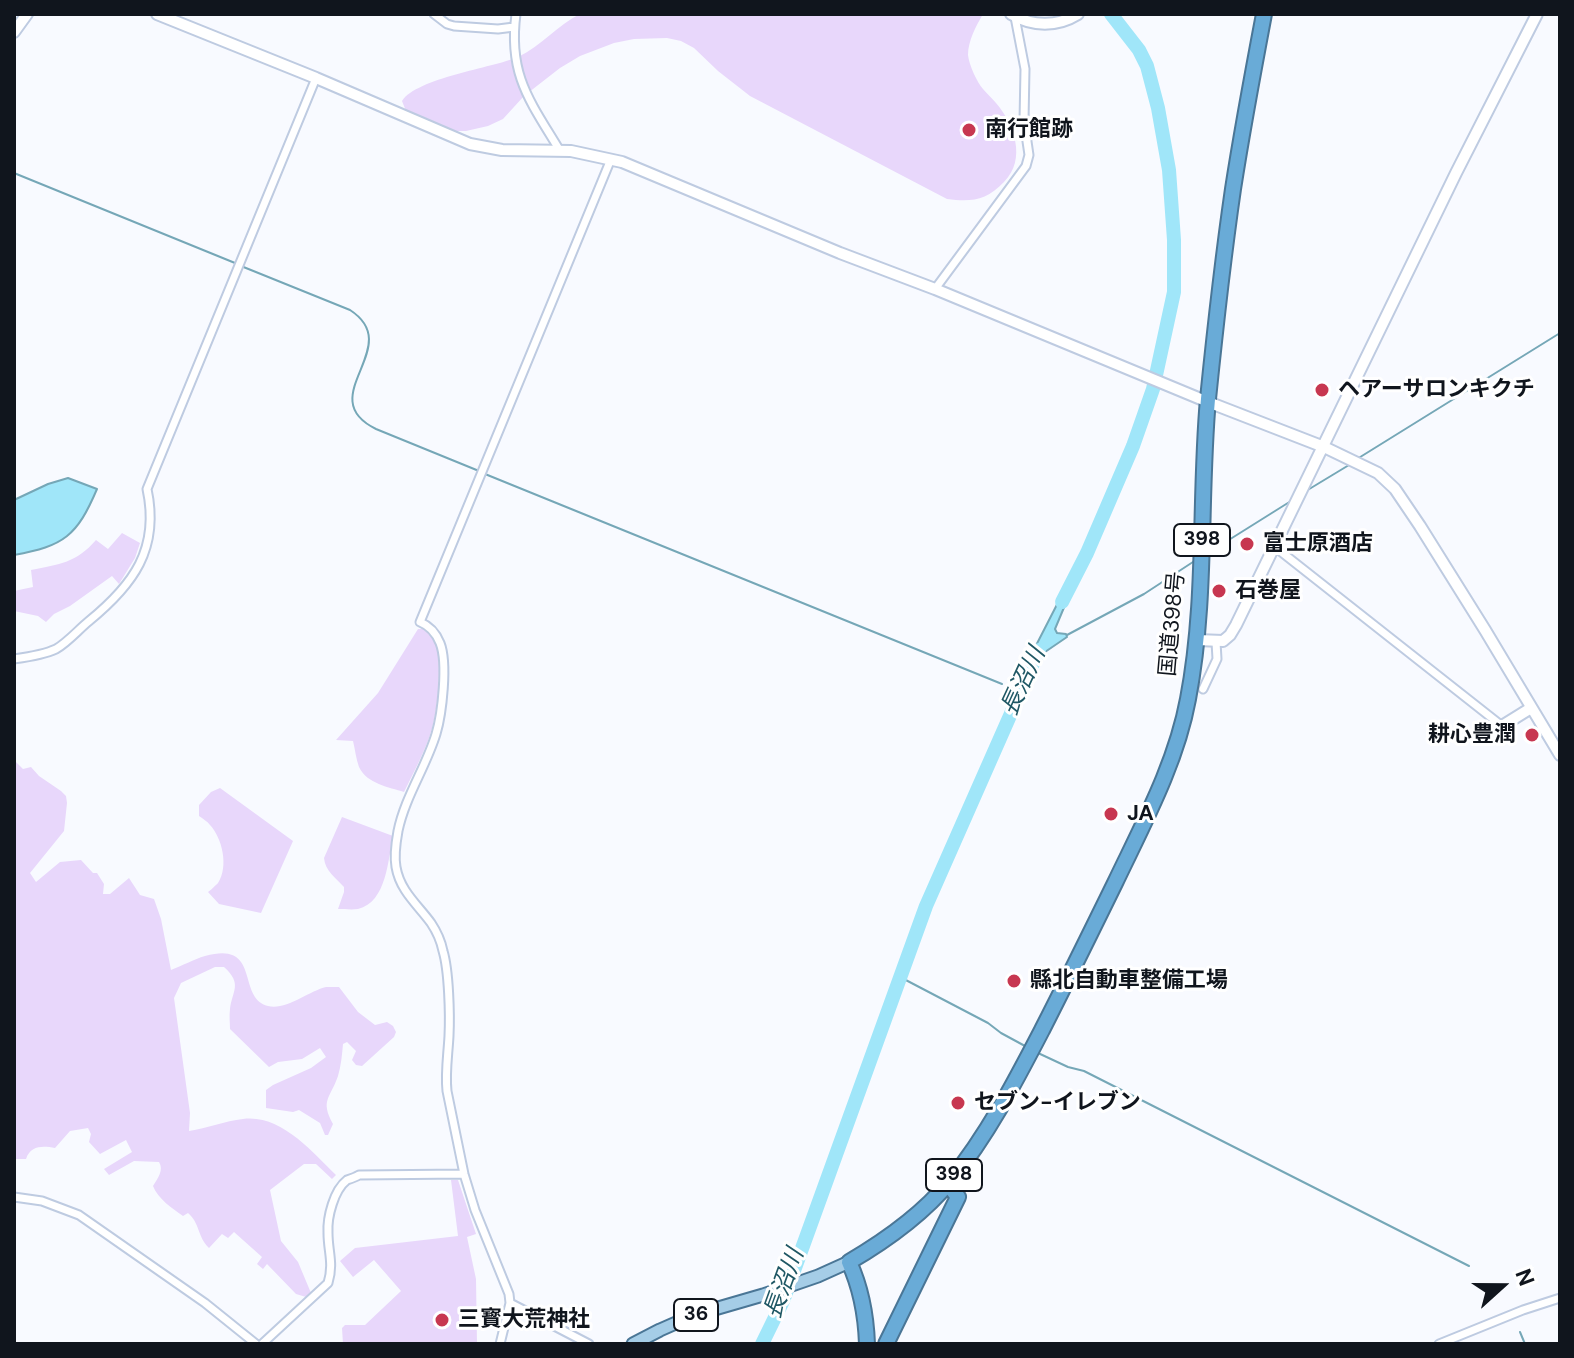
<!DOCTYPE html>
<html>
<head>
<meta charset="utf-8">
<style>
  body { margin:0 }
  #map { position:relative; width:1574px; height:1358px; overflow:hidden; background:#f8faff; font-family:"DM Sans",sans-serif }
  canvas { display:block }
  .frame { position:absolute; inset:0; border:16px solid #10151d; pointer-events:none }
  .north { position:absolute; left:1462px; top:1246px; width:80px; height:80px; -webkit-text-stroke:6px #fff; paint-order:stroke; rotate:69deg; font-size:22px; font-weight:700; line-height:32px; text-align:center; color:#10151d }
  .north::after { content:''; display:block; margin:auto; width:28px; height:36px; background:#10151d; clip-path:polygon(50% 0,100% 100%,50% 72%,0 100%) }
</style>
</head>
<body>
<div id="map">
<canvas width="1574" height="1358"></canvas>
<div class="frame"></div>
<div class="north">N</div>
</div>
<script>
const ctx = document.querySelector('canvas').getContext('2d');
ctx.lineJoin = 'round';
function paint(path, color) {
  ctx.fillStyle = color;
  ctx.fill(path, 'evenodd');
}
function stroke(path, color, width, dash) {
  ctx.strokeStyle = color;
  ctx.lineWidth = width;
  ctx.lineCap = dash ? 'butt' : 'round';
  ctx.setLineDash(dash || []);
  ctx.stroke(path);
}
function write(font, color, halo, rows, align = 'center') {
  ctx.font = font + ' "DM Sans","Noto Sans JP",sans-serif';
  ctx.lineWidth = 6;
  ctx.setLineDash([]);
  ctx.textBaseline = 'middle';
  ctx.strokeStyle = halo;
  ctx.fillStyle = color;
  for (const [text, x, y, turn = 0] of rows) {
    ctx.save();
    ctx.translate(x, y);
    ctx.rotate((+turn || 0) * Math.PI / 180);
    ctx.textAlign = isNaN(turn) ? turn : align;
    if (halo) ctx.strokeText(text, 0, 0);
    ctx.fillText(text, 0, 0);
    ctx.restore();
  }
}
const green = new Path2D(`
  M580,14H983C976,26 968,41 968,55C969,65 977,82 983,89C987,94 992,98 996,103C1014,124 1027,159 1004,182C986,201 971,202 947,199L750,96L718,71L694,48L681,41L667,38L634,39L614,43L580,56L560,68L524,96L503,119L488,126L466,131H451L413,121L406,111L402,101C417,78 492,68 518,57C541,46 558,25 580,14Z
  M122,533L140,543L135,558L119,584L112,576L70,606L54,614L46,622L38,616L14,611V591L33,587L31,570C60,564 76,563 96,540L108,549Z
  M418,629H423C430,634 435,640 437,649C442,669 437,716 430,735C423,755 413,774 404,792C389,787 367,784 359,767C356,759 355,749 353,741L336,740L378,693Z
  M14,760L23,769L31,767L39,776L61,791L66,796L67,803L64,831L30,873L36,882L60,862L81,860L93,873H97L104,884L103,894H110L129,878L140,895L154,899L161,919L171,970C182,966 194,959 205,956C262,940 236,998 268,1006C285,1011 309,991 326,987C328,987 336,987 339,987L358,1012L375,1025L387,1022L393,1026L396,1032L394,1037L362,1066L356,1065L352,1060L356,1051L347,1042L343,1044C342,1055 341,1066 338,1076C330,1099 320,1100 333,1124L328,1135H325L320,1123L299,1110L293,1112L266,1108V1090L273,1085L311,1068L326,1057L320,1048L302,1059L278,1062L269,1067L230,1029C230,1023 229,1016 230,1009C232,991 243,984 224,967H215L181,983L174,998L190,1113L189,1131C207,1128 225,1121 243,1119C281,1114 312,1152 336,1175L332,1179L316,1164H304L270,1190L281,1241L298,1262L311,1293L306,1297L296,1294L267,1264L263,1269L257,1264L262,1257L234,1232L228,1238L222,1234L209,1248C197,1236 200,1223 188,1213L183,1216C172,1208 158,1199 153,1186C158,1178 164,1170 159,1162L134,1161L109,1175L104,1169L132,1152L126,1140L100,1154L89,1142L91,1134L88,1128L70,1131L55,1148C43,1146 31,1145 26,1159H14Z
  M220,788L293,841L261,913L219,904L208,892C209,892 218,883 218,883C229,866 222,838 210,825C207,821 203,819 199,816V805L211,792Z
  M342,817L393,836C388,859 387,902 358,909C352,910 344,909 338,909L344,892V887C336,878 325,871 324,858Z
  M451,1180H458L476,1234L467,1237L476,1279L477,1344H343L342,1328L345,1325H365L401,1291L374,1260L353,1277L340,1261L355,1248L458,1236Z`);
const water = new Path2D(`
  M68,478L97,489C77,536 64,546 14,555V500L48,484Z
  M1068,583L1073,586L1055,629L1057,633L1066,634L1067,637L1045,652L1036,667L1027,663Z`);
const stream = new Path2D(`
  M14,173L235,263
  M241,266L350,310C407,347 311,397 376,429L479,471
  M1357,459L1560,333
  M485,474L1002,684
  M1306,491L1349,465
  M1208,553L1291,501
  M1067,635L1144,594L1196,560
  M1013,688L1020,690
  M900,977L988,1023L1001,1033L1025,1046
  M1038,1053L1068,1067L1084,1071L1469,1266
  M1520,1332L1525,1344`);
const river = new Path2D(`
  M1062,602L1087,553L1133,446L1153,389L1174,292V240L1169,170L1158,108L1147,66L1139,50L1111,14
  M762,1344L783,1301L926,906L1039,650`);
const street = new Path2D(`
  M434,14L447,24L454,26L498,29L514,27
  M516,14C508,75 530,101 560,151
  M935,289L1026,166L1029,155L1024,121L1025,69L1015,17
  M1275,547L1502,726
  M14,659C28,657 43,655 56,649C68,642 78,630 89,621C133,585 160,549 147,489L316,78
  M1203,689L1217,659L1216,642
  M14,1197L42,1201L79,1215L205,1303L256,1344
  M510,1303L589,1344
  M262,1344L328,1283C334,1263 328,1252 328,1233C327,1217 334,1190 347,1180C350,1179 356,1177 359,1175L464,1174
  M500,1344L510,1303L509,1294L475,1210L464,1174L447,1091C445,1073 448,1055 449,1036C450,1015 449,971 443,951C441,941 437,932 431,923C418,905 400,891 396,867C394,856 396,842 398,831C405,797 426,767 436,734C442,714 448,663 440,643C436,633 430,626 420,622L611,159
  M1439,1344L1523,1310L1560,1298`);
const secondary = new Path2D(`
  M157,14L316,78L470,144L502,150L571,151L622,162L840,253L935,289L1208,402L1324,447L1378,473L1395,489L1420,526L1485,630L1560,755
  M1011,14C1033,27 1057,27 1078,14
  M14,32L27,14
  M1197,640L1223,641L1230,635L1236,625L1456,173L1537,14
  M1502,726L1531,708`);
const primary = new Path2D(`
  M633,1344L660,1330L694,1315L763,1295L818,1276L849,1262`);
const highway = new Path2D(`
  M867,1344C866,1315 861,1288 849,1262C885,1241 923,1214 950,1181C987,1136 1015,1082 1042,1030C1067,981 1091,932 1115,883C1143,824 1176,764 1188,699C1207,600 1199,499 1208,399C1215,330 1223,258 1233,189C1242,131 1253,72 1264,14
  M886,1344L958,1197L948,1184`);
const markers = [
  [969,130,8,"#c73750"],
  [1322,390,8,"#c73750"],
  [1247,544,8,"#c73750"],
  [1219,591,8,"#c73750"],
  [1532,735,8,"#c73750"],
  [1111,814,8,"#c73750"],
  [1014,981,8,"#c73750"],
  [958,1103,8,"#c73750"],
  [442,1320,8,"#c73750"]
];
const shields = [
  [1202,540,56],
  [954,1175,56],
  [696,1315,44]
];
const shieldNames = [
  ["398",1202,540],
  ["398",954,1175],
  ["36",696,1315]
];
const poiNames = [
  ["南行館跡",985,130],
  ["ヘアーサロンキクチ",1338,390],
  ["富士原酒店",1263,544],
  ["石巻屋",1235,591],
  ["耕心豊潤",1516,735,"right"],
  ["JA",1127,814],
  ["縣北自動車整備工場",1030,981],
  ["セブン-イレブン",974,1103],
  ["三寳大荒神社",458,1320]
];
const streetNames = [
  ["国道398号",1173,624,-85]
];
const waterNames = [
  ["長沼川",1024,682,-65],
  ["長沼川",785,1284,-70]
];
paint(green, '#e8d7fb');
paint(water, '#a0e6f9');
stroke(water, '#75a7b7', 2);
stroke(stream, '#75a7b7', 2);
stroke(river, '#a0e6f9', 14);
stroke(street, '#becbe1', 11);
stroke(secondary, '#becbe1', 14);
stroke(primary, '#4a7696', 15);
stroke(highway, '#4a7696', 18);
stroke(street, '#fff', 7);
stroke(secondary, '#fff', 10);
stroke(primary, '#a5cde7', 11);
stroke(highway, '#69abd7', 14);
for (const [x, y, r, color] of markers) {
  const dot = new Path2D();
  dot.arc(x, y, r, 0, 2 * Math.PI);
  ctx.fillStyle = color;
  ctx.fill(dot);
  stroke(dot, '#fff', 3);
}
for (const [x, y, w] of shields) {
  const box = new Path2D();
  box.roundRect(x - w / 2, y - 16, w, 32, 6);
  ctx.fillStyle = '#fff';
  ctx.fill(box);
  stroke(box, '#10151d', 2);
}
write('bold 20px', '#10151d', null, shieldNames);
write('bold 22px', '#10151d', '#fff', poiNames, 'left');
write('22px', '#10151d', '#fff', streetNames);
write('italic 24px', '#205865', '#fff', waterNames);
</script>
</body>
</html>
